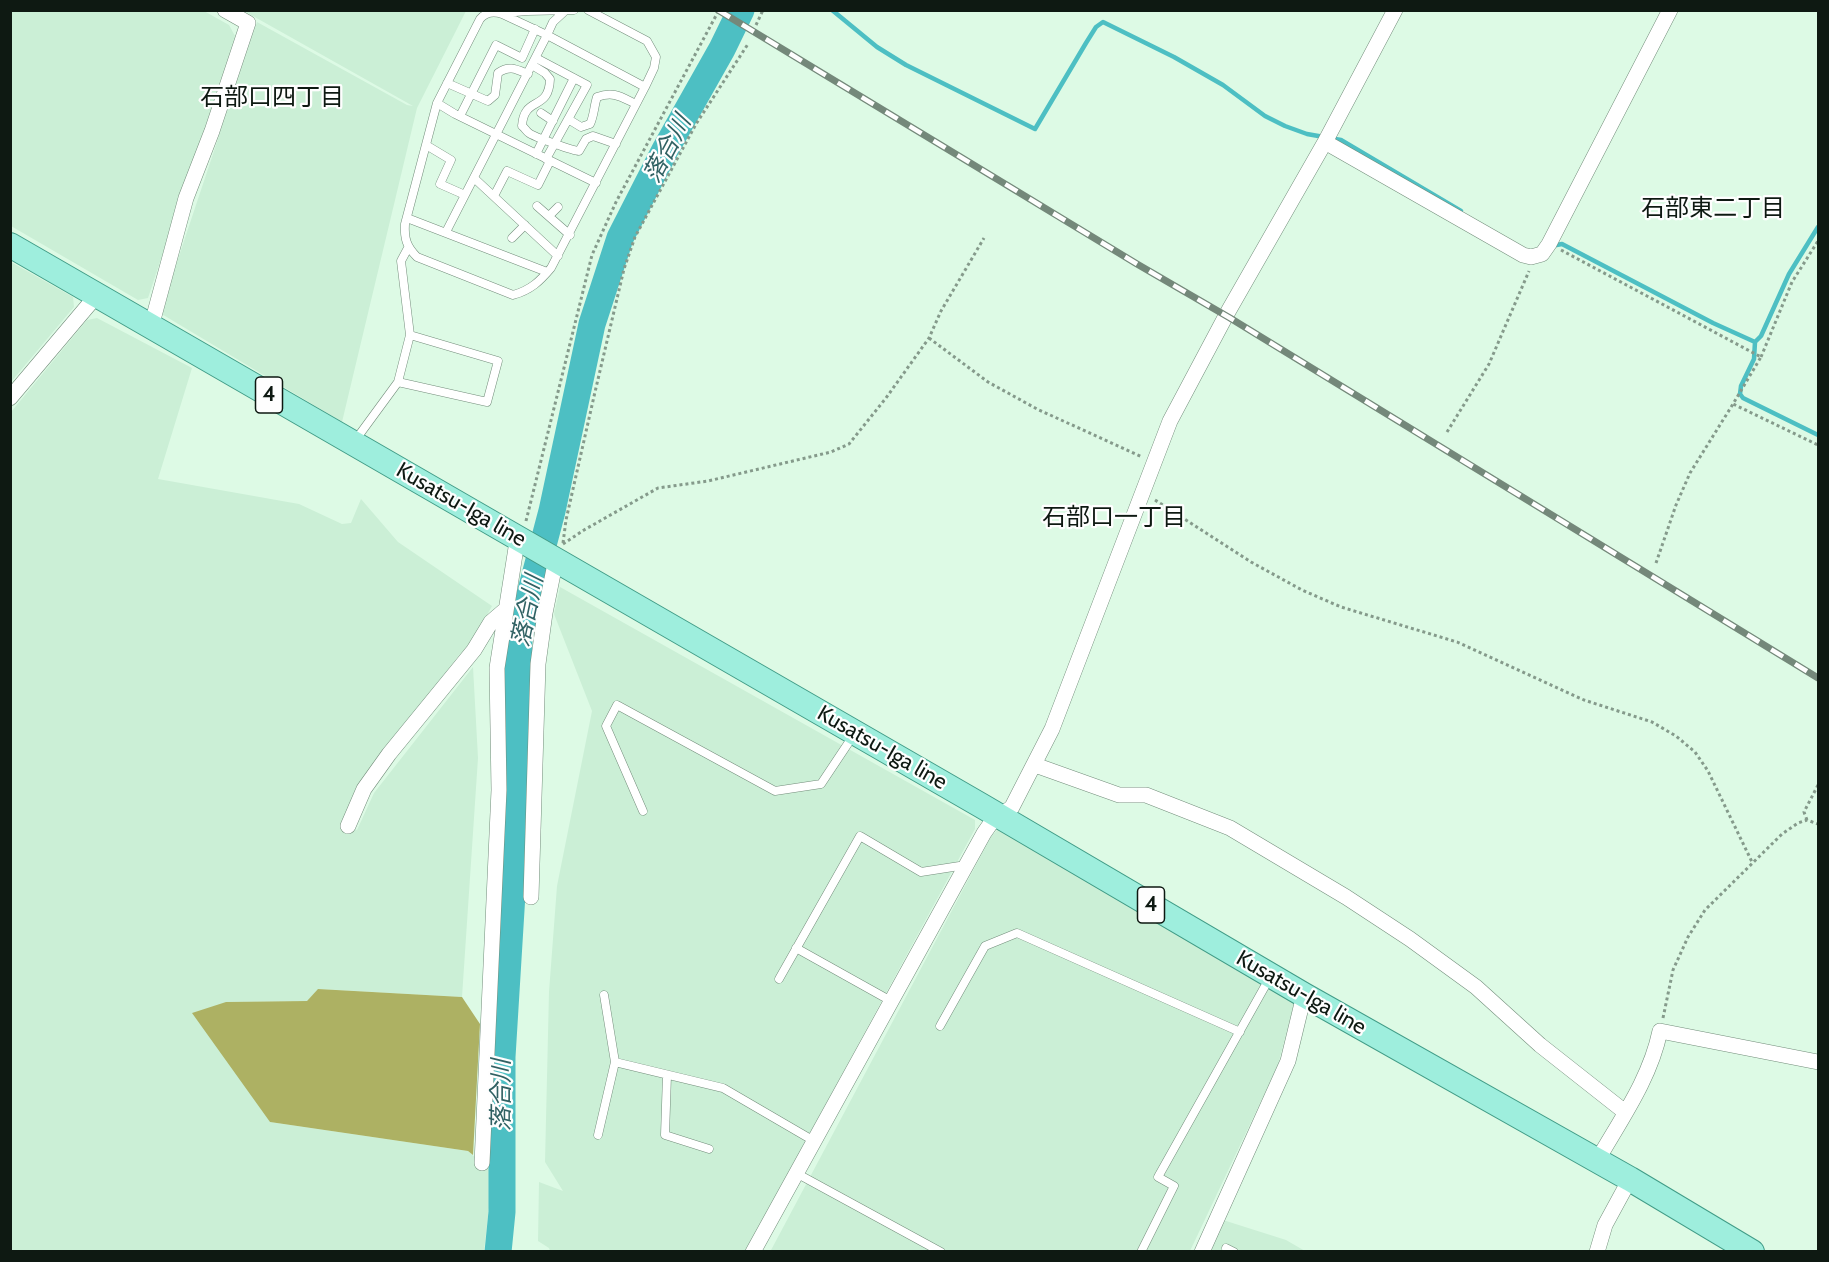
<!DOCTYPE html>
<html>
<head>
<meta charset="utf-8">
<style>
  body { margin:0 }
  #map { position:relative; width:1829px; height:1262px; overflow:hidden; background:#ddfae5; font-family:Cabin,sans-serif }
  canvas { display:block }
  .frame { position:absolute; inset:0; border:12px solid #0e1912; pointer-events:none }
</style>
</head>
<body>
<div id="map">
<canvas width="1829" height="1262"></canvas>
<div class="frame"></div>
</div>
<script>
const ctx = document.querySelector('canvas').getContext('2d');
ctx.lineJoin = 'round';
function paint(path, color) {
  ctx.fillStyle = color;
  ctx.fill(path, 'evenodd');
}
function stroke(path, color, width, dash) {
  ctx.strokeStyle = color;
  ctx.lineWidth = width;
  ctx.lineCap = dash ? 'butt' : 'round';
  ctx.setLineDash(dash || []);
  ctx.stroke(path);
}
function write(font, color, halo, rows, align = 'center') {
  ctx.font = font + ' Cabin,"Noto Sans JP",sans-serif';
  ctx.lineWidth = 4.5;
  ctx.setLineDash([]);
  ctx.textBaseline = 'middle';
  ctx.strokeStyle = halo;
  ctx.fillStyle = color;
  for (const [text, x, y, turn = 0] of rows) {
    ctx.save();
    ctx.translate(x, y);
    ctx.rotate((+turn || 0) * Math.PI / 180);
    ctx.textAlign = isNaN(turn) ? turn : align;
    if (halo) ctx.strokeText(text, 0, 0);
    ctx.fillText(text, 0, 0);
    ctx.restore();
  }
}
const built = new Path2D(`
  M11,11H204L229,25L235,36L148,298L138,300L11,226Z
  M244,11H466L417,108L342,422L160,313L257,22L407,105L413,106Z
  M11,262L73,297L74,307L11,382Z
  M97,318L192,368L158,479L299,504L342,524L351,523L361,499L398,542L492,606L470,645L459,655L364,777L341,823L357,830L374,793L473,667L478,758L462,997L319,989L307,1001L226,1002L270,1122L468,1151L493,1173L484,1251L11,1252V412L87,320Z
  M560,587L975,820V829L746,1251H550L549,1248L538,1241L539,1182L563,1191L545,1162L549,992L557,886L592,711L554,614Z
  M998,829L1294,1003L1278,1065L1190,1251L770,1252L991,837Z
  M1223,1220L1286,1240L1305,1251L1209,1252Z`);
const forest = new Path2D(`
  M318,989L462,997L480,1024L473,1155L468,1151L270,1122L192,1013L226,1002L307,1001Z`);
const stream = new Path2D(`
  M832,10L877,47L906,65L1035,129L1086,43L1096,27L1103,22L1174,57L1223,85L1265,116L1285,126L1307,134L1341,140L1461,211
  M1818,227L1789,274L1761,336L1755,342L1754,359L1741,386L1740,394L1743,398L1818,435
  M1551,246L1562,244L1713,323L1755,342`);
const river = new Path2D(`
  M498,1252L502,1212V1057L514,861L519,636L552,511L592,324L620,238L665,150L722,49L741,10`);
const path = new Path2D(`
  M756,25L763,10
  M1561,250L1761,357L1733,404L1818,445
  M929,338L988,382L1037,409L1142,457
  M1761,357L1792,282L1818,241
  M1447,432L1489,364L1529,271
  M1155,500L1251,562L1302,590L1341,607L1457,642L1584,700L1652,722L1676,736L1695,752L1708,771L1752,862
  M526,521L592,255L616,202L719,10
  M563,543L566,520L595,392L624,269L635,237L696,124L748,44
  M563,544L584,530L658,488L708,481L831,452L849,444L886,398L929,338L941,311L984,238
  M1656,563L1676,505L1690,473L1733,404
  M1807,820L1804,812L1818,785
  M1663,1018L1673,970L1688,937L1705,910L1782,834L1798,823L1807,820L1818,824`);
const lane = new Path2D(`
  M588,10L647,41L656,57L654,68L645,87L551,268C540,281 531,290 513,295L417,257C407,247 404,239 405,224L437,103L480,19C486,12 493,11 502,14L547,35L645,87
  M504,13L527,11L574,10
  M536,58L587,85L546,159
  M532,65L545,73L550,79C549,112 524,95 522,126C525,128 526,131 529,133C534,137 574,151 579,151L586,139L593,136L616,144
  M447,83L488,101L495,95L498,73C509,65 516,69 528,74
  M437,103L455,114L596,183
  M541,113L553,121
  M460,116L496,45L522,58L535,29
  M568,119L581,127L590,124C594,116 594,106 597,97C614,91 621,97 636,104
  M426,145L451,160L440,184L465,195
  M536,154L574,78
  M474,178L558,256
  M494,196L507,171L538,185L550,161
  M537,206L570,235
  M549,216L558,207
  M407,218L547,272
  M446,232L547,35L553,22L565,11
  M512,238L525,225
  M398,382L487,402L498,361L410,335
  M354,442L398,382L410,335L401,261L408,248
  M643,811L606,726L617,705L775,791L821,784L853,736
  M796,948L891,1001
  M779,979L860,836L921,872L966,865
  M940,1026L985,946L1017,933L1240,1032
  M615,1062L723,1088L814,1141
  M667,1075L665,1135L709,1149
  M598,1135L615,1062L604,995
  M796,1173L941,1252
  M1226,1248L1234,1252
  M1141,1252L1174,1186L1158,1177L1269,979`);
const street = new Path2D(`
  M1325,142L1523,255L1531,257L1542,254L1549,244L1670,10
  M151,327L186,198L212,131L248,23L225,10
  M10,398L97,295
  M1035,765L1119,795H1146L1230,828L1346,897L1410,939L1476,987L1540,1045L1625,1112
  M348,826L364,789L389,754L474,650L491,622L505,610
  M531,897L538,664L545,613L556,559
  M1597,1161C1621,1119 1650,1079 1660,1031L1818,1062
  M482,1163L499,790L497,668L516,548L520,539
  M753,1252L984,833L991,823L1012,807L1052,729L1170,421L1229,310L1325,142L1395,10
  M1202,1252L1288,1061L1304,995
  M1597,1252L1605,1225L1630,1179`);
const primary = new Path2D(`
  M10,245L982,806L1304,995L1630,1179L1752,1252`);
const rail = new Path2D(`
  M718,10L1137,264L1230,318L1818,678`);
const shields = [
  [269,395,27],
  [1151,905,27]
];
const shieldNames = [
  ["4",269,395],
  ["4",1151,905]
];
const streetNames = [
  ["Kusatsu-Iga line",461,505,30],
  ["Kusatsu-Iga line",882,748,30],
  ["Kusatsu-Iga line",1301,993,30]
];
const neighbourhoodNames = [
  ["石部口四丁目",272,98],
  ["石部東二丁目",1713,209],
  ["石部口一丁目",1114,518]
];
const waterNames = [
  ["落合川",668,149,-62],
  ["落合川",528,611,-78],
  ["落合川",502,1095,-90]
];
paint(built, '#cbefd6');
paint(forest, '#adb163');
stroke(stream, '#4dbfc3', 4.5);
stroke(river, '#4dbfc3', 27);
stroke(lane, '#738d7b', 9);
stroke(street, '#738d7b', 16);
stroke(primary, '#419c87', 26);
stroke(path, '#859a8b', 3, [3, 3]);
stroke(lane, '#fff', 8);
stroke(street, '#fff', 15);
stroke(primary, '#9eeedd', 24);
stroke(rail, '#74887a', 7);
stroke(rail, '#fefefe', 4.5, [14]);
for (const [x, y, w] of shields) {
  const box = new Path2D();
  box.roundRect(x - w / 2, y - 18, w, 36, 4.5);
  ctx.fillStyle = '#fefefe';
  ctx.fill(box);
  stroke(box, '#0e1912', 1.5);
}
write('bold 21px', '#0e1912', null, shieldNames);
write('22px', '#0e1912', '#fefefe', streetNames);
write('24px', '#0e1912', '#fefefe', neighbourhoodNames);
write('italic 24px', '#306163', '#fefefe', waterNames);
</script>
</body>
</html>
